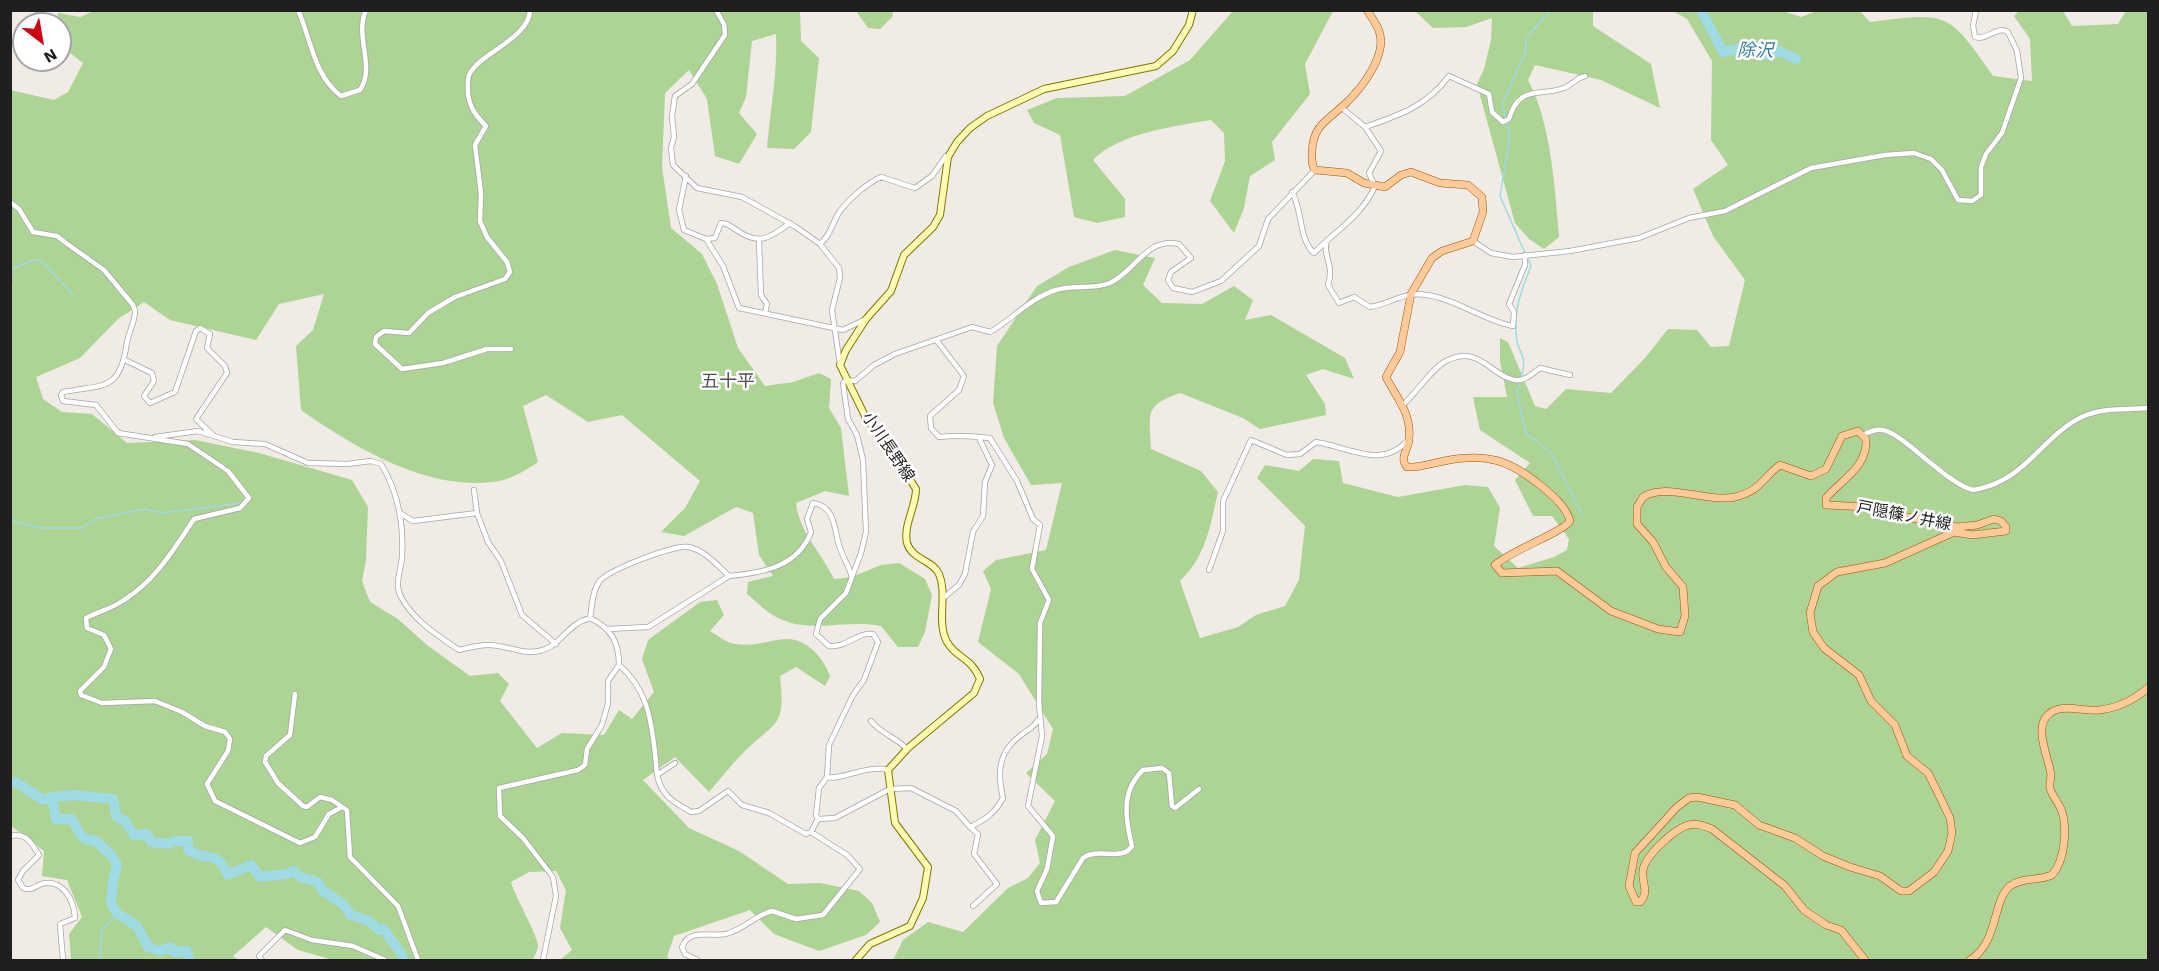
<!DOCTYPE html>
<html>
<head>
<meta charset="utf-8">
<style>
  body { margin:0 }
  #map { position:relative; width:2159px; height:971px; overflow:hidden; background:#f0ebe4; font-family:"Work Sans",sans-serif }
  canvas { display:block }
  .frame { position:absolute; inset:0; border:12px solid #1f1f1f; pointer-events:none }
  .north { position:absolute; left:12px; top:12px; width:60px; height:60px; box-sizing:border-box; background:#fff; border:2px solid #a5a5a5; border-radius:50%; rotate:149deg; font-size:16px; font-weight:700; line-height:24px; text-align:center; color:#1f1f1f }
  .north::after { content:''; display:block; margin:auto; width:21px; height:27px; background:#cd0015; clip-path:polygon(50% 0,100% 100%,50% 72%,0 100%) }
</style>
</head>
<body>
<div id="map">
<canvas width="2159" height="971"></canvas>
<div class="frame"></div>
<div class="north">N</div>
</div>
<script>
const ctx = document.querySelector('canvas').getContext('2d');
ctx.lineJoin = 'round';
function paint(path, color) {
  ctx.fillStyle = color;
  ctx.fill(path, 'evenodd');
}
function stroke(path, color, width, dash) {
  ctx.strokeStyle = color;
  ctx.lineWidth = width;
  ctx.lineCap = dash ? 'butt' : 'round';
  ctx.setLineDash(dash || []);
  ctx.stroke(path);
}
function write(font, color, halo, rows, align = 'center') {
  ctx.font = font + ' "Work Sans","Noto Sans JP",sans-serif';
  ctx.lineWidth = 5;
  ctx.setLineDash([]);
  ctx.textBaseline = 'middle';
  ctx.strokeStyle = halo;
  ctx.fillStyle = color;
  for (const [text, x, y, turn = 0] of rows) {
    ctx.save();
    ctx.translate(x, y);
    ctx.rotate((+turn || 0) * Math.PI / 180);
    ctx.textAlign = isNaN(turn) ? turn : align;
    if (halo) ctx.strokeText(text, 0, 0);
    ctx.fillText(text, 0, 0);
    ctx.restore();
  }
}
const forest = new Path2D(`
  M96,10L800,11L801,41L819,58L811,132L794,149L767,148C770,110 778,72 776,34L752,41L746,97L739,113L757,134L739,164L715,156L707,99L689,70L665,93L662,167L671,228L702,254L717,284L738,348L765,386L793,382L819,373L831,379L829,408L841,428L849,496L825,491L796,503C799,532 821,552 834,579L852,577L881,565L899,563L925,579L932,595L925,632L918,647H898L881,626C847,619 810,634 778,618C767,613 757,602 747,594L748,582L773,576L759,555L753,513L736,507L684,536L661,532L685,508L700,481L622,415L588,422L546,395L523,406L538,462C525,471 508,481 492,482C425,490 354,447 301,410L296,346L313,330L324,294L279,304L256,340L170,320L144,302L118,319L80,358L36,377L43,399L62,412L92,414L127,443L195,440L259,453L352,480L368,507L366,560L362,581L370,602L398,619L427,645L470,676L498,673L509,684L500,701L537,748L562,733L604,735L619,710L632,719L654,692L642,659L648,640L700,602L717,600L724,615L710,631C718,636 727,643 735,644C756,647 768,640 786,639C807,638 824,659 830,676L825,686L796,667L780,676C786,729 776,720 743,753C731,765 720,779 709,792L675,757L643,780L689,828L739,851L788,884L820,883L859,891L872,903L880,922L866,935L819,951L774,934L750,910L674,936L667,957L671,960H560L572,950L560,928L566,890L556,871L529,872L511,882C515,897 539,937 538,947C537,951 534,957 533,960H333L298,950L266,927L233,956L239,960H71L69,934L82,917L67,880L42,876L44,851L11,826L10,90L54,100L68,92L83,63L60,45V24H52L59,13L80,17Z
  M1859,10L1870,22C1948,12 1948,11 1993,76L2032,81L2030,39L2014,16L2019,11H2063L2072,26L2118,24L2126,11H2148V960H893L903,940L928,922L963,932L1008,888L1028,878L1040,863L1035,840L1055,801L1026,773L1047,754L1053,729L1019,674L978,642L991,589L983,571L996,560L1046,550L1062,483L1031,485L1004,438L993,403L997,346L1037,286L1069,267L1115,250L1155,258L1143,285L1162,303L1202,304L1234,286L1253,300L1245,320L1271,315L1345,358L1354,379L1323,369L1306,375L1325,404L1326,415L1260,429L1243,418L1180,393C1143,406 1150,413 1151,449L1201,471L1218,492C1210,527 1206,556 1180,581L1200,638L1238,627L1256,615L1285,606L1299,580L1305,526L1257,478L1265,465L1299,471L1313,459L1339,461L1343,483L1398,497L1465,485L1488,487L1500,508L1494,546L1518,568L1554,557L1567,550L1569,539L1552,516H1533L1515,480L1530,463L1480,430L1473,397H1507L1500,361V338L1508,342L1535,406L1546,409L1566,389L1611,393L1645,358L1668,329L1697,330L1711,347L1729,346L1745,280L1713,236L1693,189L1728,165L1711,140L1712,61L1687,19L1673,11H1783L1801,17L1817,11Z
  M856,11H892L893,16L880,29L868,28Z
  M1233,11H1333L1305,64L1310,94L1272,142L1275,160L1250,176L1244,208L1234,233L1210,201L1225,161L1224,133L1211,120C1175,126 1119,133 1093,160L1125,199V217L1097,223L1074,217L1060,135L1034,123L1027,110L1057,98L1125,96L1190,60Z
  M1415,11H1593V26L1651,64L1660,108L1601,80L1535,65L1528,80C1551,122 1555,189 1559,237L1544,249L1529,239L1515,223L1481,99L1477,84L1484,69L1491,40L1492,18L1466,27L1433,28Z`);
const stream = new Path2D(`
  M1525,253L1500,196L1510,135L1502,104L1526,51V38L1551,10
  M11,269L35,260L42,261L74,296
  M1521,378C1529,353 1517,355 1516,334C1514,308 1522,289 1531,266L1527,257
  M1520,383L1517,392L1526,433L1552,454L1582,514
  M10,520L40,528H82L95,519L144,509L162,513L243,503
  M100,960L102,930L117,913`);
const river = new Path2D(`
  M1701,10L1723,52L1741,48L1769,55L1779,51L1796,59
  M10,783L16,782L43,800L52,797L56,819H72C80,832 79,840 96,841L112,856L117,865L113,880L111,903L117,913L137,926L148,947L160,951L171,947L174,952L187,951L189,960
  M52,797L74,795L113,799L116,816L125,821L134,835L147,834L151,842L169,844L174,841H188V850C208,863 216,848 228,875L251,865L260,877L286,874L294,871L300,877L318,882L322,890L343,904L351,915L367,920L379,930L384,929C391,943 398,944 404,960`);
const street = new Path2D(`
  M37,10H38
  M298,10C311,39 314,76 341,96L360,90C376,67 354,36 366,10
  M716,10L724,24L725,35L692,84L675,96L672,116L674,137L671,148L673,165L697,188L742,197L796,227L820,244L839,268L840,278L832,310L840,365
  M1365,127C1400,115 1427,106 1449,76L1489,94L1492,112L1503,122L1509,119C1519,84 1540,97 1564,88C1572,85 1576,78 1585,76
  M686,176L679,210L684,230L706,239L723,266L739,308L843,330L864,320
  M1292,192C1303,211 1298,238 1314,253C1335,231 1363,215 1375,186L1369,173L1381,151L1365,127L1341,107
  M10,202L19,209L33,232L57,236L66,243L104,270L133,305L135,311C135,322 129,332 127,342C120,392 105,384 63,392L61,395L63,401L96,405L118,433L188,444L228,471L249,498L240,508L194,519C174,549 156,580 124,600C113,608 98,612 86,618L87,628L104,635L111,649L104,667L80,691L81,695L102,703L155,701L182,712L205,726L225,732L230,739L228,751L207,784L215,801L300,843L315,837L329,814L342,807
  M706,239L715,238L721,223C728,223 732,227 738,231C760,246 771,237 790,223
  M1327,240C1322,257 1335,264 1328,285L1339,303L1354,297L1370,307C1384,305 1397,297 1410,295C1441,289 1483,321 1513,326L1514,312L1509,304L1525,265V255
  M759,241L761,295L767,304L765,313
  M1473,241L1491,253L1513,257L1570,251L1639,238L1689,218L1725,211L1811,168L1885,155L1914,153L1931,159L1942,170L1958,200L1972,201L1981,195V167L1986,154L2002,133L2021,78L2017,51L2008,32C1997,25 1987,41 1975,37L1973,26L1976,10
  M820,244C831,235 832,223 840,211C850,198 866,184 881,177L915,188L932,176L946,156L948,157
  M10,271V280
  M937,341L964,376L959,390L930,416L931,428L939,437C958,435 973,436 990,438L1017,481L1033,519L1040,525L1032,569L1049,600L1040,623L1039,703L1042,736L1028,806L1053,836L1047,869L1037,891L1041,903L1056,902L1083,858C1099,847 1122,862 1132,846C1125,818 1121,791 1143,770L1162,768L1169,773L1172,806L1175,808L1199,789
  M511,349H487L443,363L402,369L375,344L376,337L384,331L409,333L428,313L455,297L505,279L510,272L507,262L487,237L480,221L481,193L475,145L486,126C476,116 470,108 468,94C468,87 467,81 469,75C478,54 530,38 530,10
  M125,360L152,373L154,381L144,396L150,403L175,392L196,331L200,328L210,334L207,348L225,366L227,373L196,419L214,436
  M1403,405C1417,392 1432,368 1446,361C1480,344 1490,376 1515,380C1524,382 1533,373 1540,368L1570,375
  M1863,435C1869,432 1875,429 1882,430C1901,431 1945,483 1973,490C2027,482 2040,436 2084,416C2105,407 2126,410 2148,408
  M155,437L198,431L233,442L265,444L308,463L347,464L371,461L381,464C398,491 404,525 402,557C401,571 394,584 401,597C413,620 438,636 459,650C468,648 478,645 487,645C504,644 522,655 539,651C562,646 566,624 590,618C611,628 619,642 619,665C647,689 651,718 655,753C657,768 655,780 665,793C671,802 682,806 691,812L699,811L728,791L742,805L769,813L806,834L811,832L847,855L860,869L823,915L796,919L772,911C756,915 745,928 729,933C714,939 690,926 682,947L685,954L697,960
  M474,490L477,513L488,542L501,561L522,615L556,644
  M400,513L413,521L477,513
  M1209,570L1223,531V501L1251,440L1287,455L1300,454L1316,442C1349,447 1382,470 1408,440
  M942,599L959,585L965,574L973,532L983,516L985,482L992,465L979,438
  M590,618C592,607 592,592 599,582C607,570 674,545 688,547C705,550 717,565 729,576C762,573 798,567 811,532L807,519L813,503C835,506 834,528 839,545C842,556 849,566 852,577
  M607,629L648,627L729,576
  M295,694L290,735L266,756L265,762L278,783L303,806L307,807L320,797L332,800L347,810L350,857L398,906L418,960
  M871,721C881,734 896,737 907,749
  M657,775L675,763
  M827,777C840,781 868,764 888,770
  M818,819L816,815L819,788L827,777L829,745L853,695L864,680L878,642L873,634C857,632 846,648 829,646L816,634L820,619L846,593L861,553L866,532L863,460L857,435L848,419L843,383L846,380L855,381L874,365L895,354L972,327L990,332C1013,319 1030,298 1056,290C1073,284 1093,290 1110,283C1136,271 1146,237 1179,244L1191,258L1171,272L1168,280L1173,288L1192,292L1221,281L1259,246L1268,219L1315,170
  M970,827L978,834L974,854L997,884L973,906
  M811,832L818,819L835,818L890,789L911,788L956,811L970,827C985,820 995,813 1003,798C997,772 998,752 1021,735C1028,730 1034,727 1038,720
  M10,836C27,832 31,843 39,855L23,871L18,880L23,888C31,891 34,887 41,884C63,878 74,900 75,918L60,924L63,960
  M262,960L259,956L285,930L312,940L353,946L385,960
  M543,960L556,896L553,877L523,838L500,816L499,788L578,770L585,765L587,749L602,725L608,703V681L619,665`);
const secondary = new Path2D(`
  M856,960L870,944L910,926L923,898L928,867L895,823L888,770L908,748L974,693L980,679C971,657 957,659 947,642C936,621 948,595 939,574C933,560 912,560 907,543C903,525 916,507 916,489L880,433L867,420L840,365L846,350L866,319L891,291L904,255L933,227L940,215L948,157L957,142L970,128L987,116L1044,89L1156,66L1173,51L1189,25L1193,10`);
const primary = new Path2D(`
  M1367,10C1371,17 1377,24 1379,31C1388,55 1361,89 1345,104C1327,121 1313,125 1312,152C1312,159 1311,164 1315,170L1347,173L1364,183L1385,187L1401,175L1411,172L1440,183L1468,185L1482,197L1483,212L1473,241L1442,251L1432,258L1411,294L1400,352L1386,377C1397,399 1412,413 1409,440C1408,450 1399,458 1407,467C1419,468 1432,463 1444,461C1485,453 1508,459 1540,485C1552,495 1566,506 1570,521C1565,531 1510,551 1495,565L1502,573L1557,571L1611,611L1658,629L1680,632L1685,616L1683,587L1666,567L1653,542L1637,524V507L1643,497C1666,482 1707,503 1735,497C1761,491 1763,477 1780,465L1811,476L1826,469L1842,436L1858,431L1866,439C1868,467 1841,480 1826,498V505L1869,507L1887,513L1957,527L1977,525L1994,519L2001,521L2006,527V531L1972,535L1954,532L1885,563L1837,572L1818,586L1810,613L1813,632L1824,648L1859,675L1871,701L1895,725L1907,756L1928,773L1938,793L1950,818L1952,833L1948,851L1934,872L1909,891H1901L1880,876L1850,867L1823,856L1795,838L1759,825L1735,805L1697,797L1689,798L1677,807L1635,853L1629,886L1636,902H1640C1650,892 1641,882 1643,870C1645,856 1675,828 1689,825C1697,823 1704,826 1712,829L1785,886L1804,910L1826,925L1841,930L1865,960
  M1970,960C1999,942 1992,901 2010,886C2022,877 2039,881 2052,875C2065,861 2068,827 2061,809C2058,802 2052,796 2050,788C2049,784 2051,779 2051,775C2049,759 2035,731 2046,717C2059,701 2082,712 2099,710C2117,708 2135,699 2148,688`);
const streetNames = [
  ["小川長野線",888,447,56],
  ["戸隠篠ノ井線",1904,516,11]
];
const waterNames = [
  ["除沢",1755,51,1]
];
const neighbourhoodNames = [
  ["五十平",728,382]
];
paint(forest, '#add395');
stroke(stream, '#a0dae2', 1.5);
stroke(river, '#a0dae2', 10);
stroke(street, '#a6a6a6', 6);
stroke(secondary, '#7a7b00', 8);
stroke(primary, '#995700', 8);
stroke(street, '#fff', 4.5);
stroke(secondary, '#fffbb3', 6);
stroke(primary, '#ffc99a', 7);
write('16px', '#1f1f1f', '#fff', streetNames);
write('italic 18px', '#3d7ca6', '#fff', waterNames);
write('18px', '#525252', '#fff', neighbourhoodNames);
</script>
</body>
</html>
